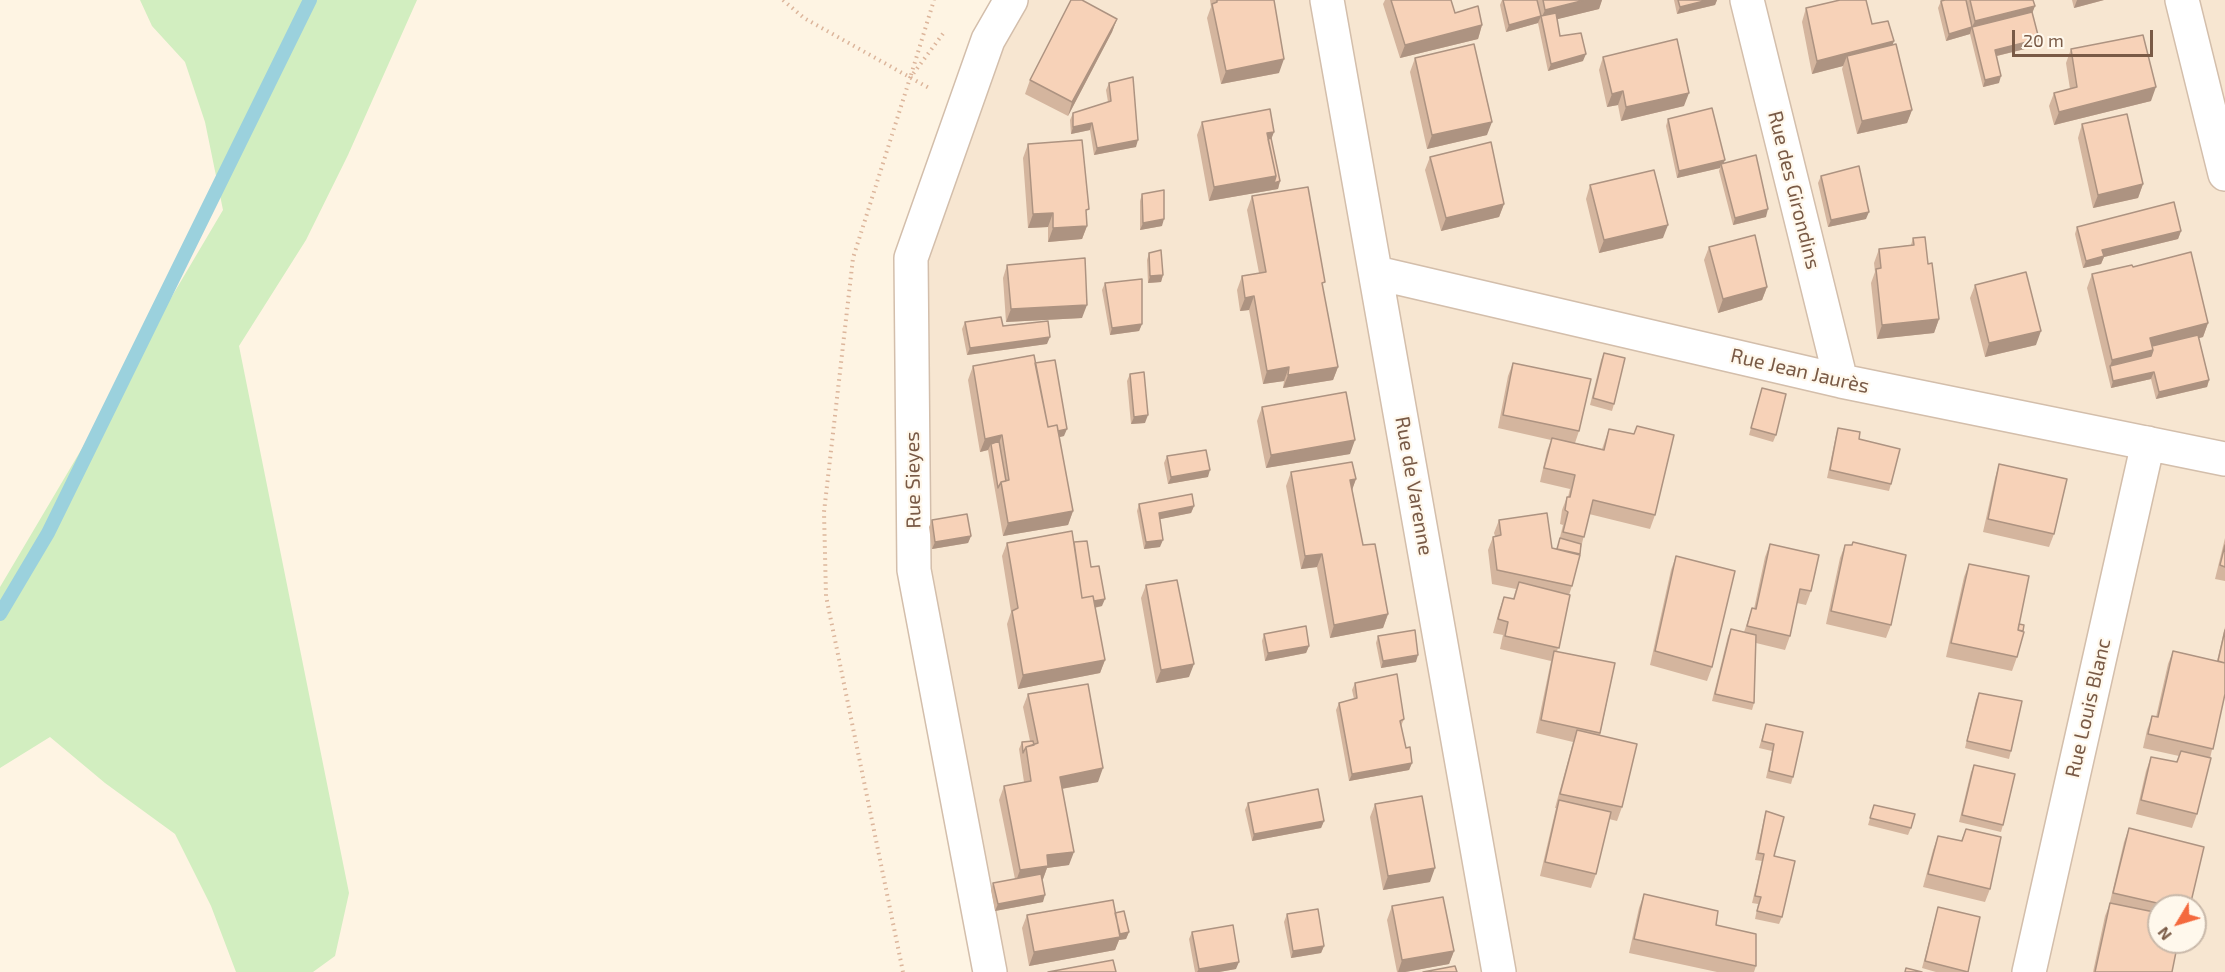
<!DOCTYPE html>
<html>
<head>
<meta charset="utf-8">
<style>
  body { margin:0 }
  #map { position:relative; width:2225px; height:972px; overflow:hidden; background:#fef4e3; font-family:"Exo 2",sans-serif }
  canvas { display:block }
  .north { position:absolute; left:2147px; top:894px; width:60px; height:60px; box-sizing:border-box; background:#fff8ec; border:2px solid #c9b9aa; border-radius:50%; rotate:232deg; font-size:16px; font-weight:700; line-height:24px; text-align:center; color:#795a46 }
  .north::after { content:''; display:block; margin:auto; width:21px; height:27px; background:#f4693d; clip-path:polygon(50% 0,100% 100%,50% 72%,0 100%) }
  .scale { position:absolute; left:2012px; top:30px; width:141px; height:27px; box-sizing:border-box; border:3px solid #795a46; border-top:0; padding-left:8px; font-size:18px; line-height:21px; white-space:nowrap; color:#795a46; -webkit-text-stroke:4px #fff8ec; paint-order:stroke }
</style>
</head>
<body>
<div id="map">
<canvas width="2225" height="972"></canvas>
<div class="north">N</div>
<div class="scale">20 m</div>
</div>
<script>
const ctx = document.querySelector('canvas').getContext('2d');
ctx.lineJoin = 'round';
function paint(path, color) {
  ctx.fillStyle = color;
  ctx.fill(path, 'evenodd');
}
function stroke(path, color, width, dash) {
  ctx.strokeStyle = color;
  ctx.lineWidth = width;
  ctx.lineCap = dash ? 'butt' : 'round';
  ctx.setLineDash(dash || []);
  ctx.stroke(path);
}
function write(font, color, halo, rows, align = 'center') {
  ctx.font = font + ' "Exo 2",sans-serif';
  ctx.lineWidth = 4.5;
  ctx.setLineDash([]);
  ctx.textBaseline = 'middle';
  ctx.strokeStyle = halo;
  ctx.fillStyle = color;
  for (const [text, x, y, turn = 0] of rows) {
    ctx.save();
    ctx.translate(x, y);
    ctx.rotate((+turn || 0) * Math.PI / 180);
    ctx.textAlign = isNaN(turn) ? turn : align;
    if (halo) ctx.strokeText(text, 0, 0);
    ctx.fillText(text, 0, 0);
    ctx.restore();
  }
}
const residential = new Path2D(`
  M1011,0H2225V972H990L914,570L911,258ZM2159,906H2195V942H2159Z`);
const green = new Path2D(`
  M140,0H417L348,155L306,240L239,346L349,893L335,956L313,972H236L211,906L175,834L105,783L50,737L0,768V587L223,210L205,122L185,62L152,26Z`);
const stream = new Path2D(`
  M0,614L48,533L310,0`);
const path = new Path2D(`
  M783,0L804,18L929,88
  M911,75L934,0
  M903,972L826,596L824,512L853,258L910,78L945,31`);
const minor = new Path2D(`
  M1327,0L1499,972
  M1747,0L1841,381
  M2182,0L2225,174
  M1377,273L1841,381L2225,459
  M990,972L914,570L911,258L988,40L1011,0
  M2029,972L2148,443`);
const wall = new Path2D(`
  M1210,0H1274L1279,73L1221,84L1207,18L1211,7Z
  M1385,0H1451L1455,13L1482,25L1478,39L1400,58L1383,4Z
  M1502,0H1602L1599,9L1557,19L1560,36L1583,61L1548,71L1538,23L1539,20L1538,23L1506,32L1500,5Z
  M1674,0H1717L1715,5L1677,14Z
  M1945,0H2033L2035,6L2032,12L2037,46L1997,56L1999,83L1983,87L1970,34L1946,41L1938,8L1941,1Z
  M2072,0H2104L2074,8Z
  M1806,8L1872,24L1894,41L1892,45L1912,110L1907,123L1857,134L1842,69L1843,66L1812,74L1802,22Z
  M1117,19L1112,32L1068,116L1025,94L1030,80Z
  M2071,49L2151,101L2054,125L2049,106L2054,93L2070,89L2066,63Z
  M1603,57L1684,106L1621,121L1618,105L1607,107L1599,70Z
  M1415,58L1487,135L1427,149L1410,72Z
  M1109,83L1136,147L1094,155L1090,130L1071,134L1070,120L1073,113L1108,102L1106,90Z
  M1668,119L1724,163L1766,217L1733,225L1719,171L1720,168L1677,178L1666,126Z
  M1202,122L1274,132L1271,138L1280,181L1278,189L1209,201L1197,135Z
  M2082,124L2143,184L2138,198L2093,208L2078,138Z
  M1028,144L1086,216L1087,226L1082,239L1048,242V227L1028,228L1023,158Z
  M1430,157L1504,204L1499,217L1441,231L1425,170Z
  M1821,176L1866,219L1828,227L1818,183Z
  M1590,185L1663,238L1599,253L1586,199Z
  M1142,194L1162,226L1140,230V201Z
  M1252,196L1323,289L1338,367L1333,380L1283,388L1284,381L1263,384L1249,310L1240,311L1237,290L1242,276L1259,273L1247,210Z
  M2077,227L2181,231L2178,239L2104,257L2101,264L2083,268L2075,234Z
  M1913,238L1928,264L1939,319L1934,333L1877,339L1871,283L1875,272L1874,263L1879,249L1911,245Z
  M1709,247L1767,287L1762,300L1718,313L1704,260Z
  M1149,253L1163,275L1161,282L1148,283L1147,260Z
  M1007,265L1082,318L1006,322L1003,278Z
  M2092,274L2208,323L2203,337L2199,338L2209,380L2207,387L2156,399L2151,379L2111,388L2087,288Z
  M1105,283L1142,324L1139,331L1110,335L1102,290Z
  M1975,285L2036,345L1985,357L1970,298Z
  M965,322L1003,326L1047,344L967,355L962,329Z
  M1604,353L1614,404L1612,411L1590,405L1601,360Z
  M1035,363L1064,436L1059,437L1073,511L1068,525L1003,536L988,450L980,452L968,380L973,366Z
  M1513,363L1579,431L1575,443L1602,449L1609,429L1655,515L1650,529L1589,514L1572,586L1569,595L1557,652L1615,663L1600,735L1622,807L1617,821L1609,819L1596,874L1591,888L1540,876L1556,808H1555L1573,742L1536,733L1551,661L1500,649L1503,635L1493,633L1499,611L1504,597L1513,599L1516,589L1492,584L1488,550L1493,537L1495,536L1494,533L1499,520L1552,548L1557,549L1563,525L1560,524L1562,510L1567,497H1568L1570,489L1540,482L1547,451L1551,440L1498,428L1508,376Z
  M1130,374L1145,423L1131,424L1127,381Z
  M1762,388L1776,435L1773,442L1749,435Z
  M1262,407L1350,454L1266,468L1257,421Z
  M1838,428L1859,439L1891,484L1889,491L1827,478L1836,435Z
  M1167,456L1208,477L1168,484L1164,463Z
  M1999,464L2054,534L2049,547L1983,532L1995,478Z
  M1291,472L1356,479L1352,489L1363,545L1388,614L1383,628L1330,638L1317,567L1301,569L1286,486Z
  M1139,504L1194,506L1191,513L1160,519V547L1144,549L1137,511Z
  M932,520L971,536L968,543L932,549L929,527Z
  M2225,538V581L2215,579Z
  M1074,542L1091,567L1102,606L1095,608L1105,660L1100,673L1018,689L1007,624L1011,612L1002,556L1007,543Z
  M1770,544L1811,591L1806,605L1797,603L1790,636L1785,650L1756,643L1754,703L1752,710L1712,701L1728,636L1731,629L1744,632L1752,608L1754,609L1765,557Z
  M1845,545L1891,625L1886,638L1826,624L1840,558Z
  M1676,556L1712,667L1707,681L1650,665L1671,570Z
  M1969,564L2019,624L2017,657L2012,671L1946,657L1964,577Z
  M1146,585L1189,677L1156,683L1141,598Z
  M2225,627V694L2197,814L2192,828L2136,814L2146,771L2151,757L2176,762L2179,756L2143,748L2147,730L2152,716L2156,717L2168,664L2173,651L2217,661Z
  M1264,634L1309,646L1306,653L1265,661L1262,641Z
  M1378,636L1416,662L1381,668L1376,643Z
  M1355,683L1404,719L1401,726L1406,748L1412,763L1409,770L1349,781L1336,710L1339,703L1354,699L1352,690Z
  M1979,693L2011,751L2009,759L1965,748L1976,700Z
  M1028,694L1098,782L1062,789L1069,865L1047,868L1043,879V902L995,911L991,890L993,883L1015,879L999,800L1004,786L1024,782L1019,749L1022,742L1030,741L1023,707Z
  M1766,724L1793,777L1791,784L1766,778L1772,751L1759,748Z
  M1974,765L2003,825L2001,832L1959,822L1971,772Z
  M1248,803L1324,821L1321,828L1252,841L1245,810Z
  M1375,804L1430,882L1383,890L1370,817Z
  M1874,805L1911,828L1908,835L1868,825Z
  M1766,811L1782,917L1779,924L1755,919L1758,904L1752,903L1762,861L1755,860L1764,818Z
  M2129,828L2190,906H2159V942L2172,972H2093L2105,916L2109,906L2124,842Z
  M1966,829L1990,889L1985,902L1923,887L1933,850L1938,836L1961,841Z
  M1644,894L1716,925L1756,966L1754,972H1717L1629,953L1639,908Z
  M1392,906L1454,951L1449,964L1405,972H1397L1387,920Z
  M1938,907L1968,972H1936L1922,968Z
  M1115,913L1129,932L1126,939L1119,940L1115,950L1029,966L1022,928L1027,915Z
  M1287,914L1324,946L1321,953L1291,958L1284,922Z
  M1192,932L1236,969L1219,972H1195L1189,939Z`);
const shadedWall = new Path2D(`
  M1585,0H1602L1599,9L1542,23L1541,19L1545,10Z
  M1708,0H1717L1715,5L1677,14L1680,7Z
  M2077,0H2104L2074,8Z
  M2035,6L2030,19L1972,27L1970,34L1946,41L1949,34L1972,27L1975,21Z
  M1541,16L1538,23L1506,32L1509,25Z
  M1117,19L1112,32L1068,116L1072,102Z
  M1482,25L1478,39L1400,58L1405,45Z
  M2039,39L2037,46L1992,57L1995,50Z
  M1894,41L1889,54L1847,56L1843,66L1812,74L1817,61Z
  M1586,54L1583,61L1548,71L1551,64Z
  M1284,59L1279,73L1221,84L1226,71Z
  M2001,76L1999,83L1983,87L1985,80Z
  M2156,87L2151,101L2054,125L2059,112Z
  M1623,91L1618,105L1607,107L1612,94Z
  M1689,93L1684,106L1621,121L1626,107Z
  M1912,110L1907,123L1857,134L1862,121Z
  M1492,122L1487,135L1427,149L1432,135Z
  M1092,123L1090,130L1071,134L1073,127Z
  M1274,132L1269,145L1267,133Z
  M1138,140L1136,147L1094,155L1097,148Z
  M1725,160L1722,167L1721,164L1720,168L1677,178L1679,171Z
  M1276,176L1280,181L1278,189L1209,201L1214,187Z
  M2143,184L2138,198L2093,208L2098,195Z
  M1504,204L1499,217L1441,231L1446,218Z
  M1768,209L1766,217L1733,225L1735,218Z
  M1869,212L1866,219L1828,227L1831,220Z
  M1053,213L1048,227L1028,228L1033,214Z
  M1164,219L1162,226L1140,230L1143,223Z
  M1668,225L1663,238L1599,253L1604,240Z
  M1087,226L1082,239L1048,242L1053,228Z
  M2181,231L2178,239L2104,257L2101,264L2083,268L2086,261L2102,250Z
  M1163,275L1161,282L1148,283L1150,276Z
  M1767,287L1762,300L1718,313L1723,299Z
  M1254,296L1249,310L1240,311L1245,298Z
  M1087,305L1082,318L1006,322L1011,309Z
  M1939,319L1934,333L1877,339L1882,325Z
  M2208,323L2203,337L2153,350L2148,363L2110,366L2112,360L2150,338Z
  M1142,324L1139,331L1110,335L1112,328Z
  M2041,331L2036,345L1985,357L1989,343Z
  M1050,337L1047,344L967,355L970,348Z
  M1289,367L1284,381L1263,384L1267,371Z
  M1338,367L1333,380L1283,388L1288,375Z
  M2154,372L2151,379L2111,388L2113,381Z
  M2209,380L2207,387L2156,399L2159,392Z
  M1148,415L1145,423L1131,424L1134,417Z
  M1067,429L1064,436L1043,441L1045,434Z
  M1002,435L997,448L991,444L988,450L980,452L985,439Z
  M1355,440L1350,454L1266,468L1271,455Z
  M1210,470L1208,477L1168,484L1171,477Z
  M1356,479L1351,493L1350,480Z
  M1194,506L1191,513L1156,520L1159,513Z
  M1073,511L1068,525L1003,536L1008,523Z
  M971,536L968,543L932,549L935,542Z
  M1163,540L1160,547L1144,549L1146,542Z
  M1322,554L1317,567L1301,569L1305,556Z
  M1105,599L1102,606L1077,611L1080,604Z
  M1388,614L1383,628L1330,638L1334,625Z
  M1309,646L1306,653L1265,661L1268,653Z
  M1418,655L1416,662L1381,668L1383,661Z
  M1105,660L1100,673L1018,689L1023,675Z
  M1194,664L1189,677L1156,683L1161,670Z
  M1412,763L1409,770L1349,781L1352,774Z
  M1103,768L1098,782L1055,790L1060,777Z
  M1324,821L1321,828L1252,841L1254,834Z
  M1074,852L1069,865L1047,868L1043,879L1015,884L1020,870L1047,855Z
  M1435,868L1430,882L1383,890L1388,876Z
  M1045,895L1043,902L995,911L998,904Z
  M1129,932L1126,939L1119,940L1115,950L1029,966L1034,952Z
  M1324,946L1321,953L1291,958L1293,951Z
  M1454,951L1449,964L1405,972H1398L1402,960Z
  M1239,962L1236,969L1219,972H1197L1199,969Z`);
const building = new Path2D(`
  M1071,0H1082L1117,19L1072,102L1030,80Z
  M1217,0H1274L1284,59L1226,71L1212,4L1217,2Z
  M1391,0H1451L1455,13L1478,6L1482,25L1405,45Z
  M1503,0H1537L1541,16L1509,25Z
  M1543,0H1585L1545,10Z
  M1678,0H1708L1680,7Z
  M1840,0H1866L1872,24L1888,21L1894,41L1817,61L1806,8Z
  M1945,0H1966L1972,27L1949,34L1941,1Z
  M1970,0H2033L2035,6L1975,21Z
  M2032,12L2039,39L1995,50L2001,76L1985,80L1972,27Z
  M1556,13L1560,36L1581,33L1586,54L1551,64L1541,16Z
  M2143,35L2156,87L2059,112L2054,93L2077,87L2071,49Z
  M1677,39L1689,93L1626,107L1623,91L1612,94L1603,57Z
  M1474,44L1492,122L1432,135L1415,58Z
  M1896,44L1912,110L1862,121L1847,56Z
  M1133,77L1138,140L1097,148L1092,123L1073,127V113L1111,101L1109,83Z
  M1712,108L1725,160L1679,171L1668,119Z
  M1270,109L1274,132L1267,133L1276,176L1214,187L1202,122Z
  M2127,114L2143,184L2098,195L2082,124Z
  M1271,138L1280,181L1274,183L1276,176L1268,139Z
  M1082,140L1089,209L1086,210L1087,226L1053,228V213L1033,214L1028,144Z
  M1491,142L1504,204L1446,218L1430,157Z
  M1756,155L1768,209L1735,218L1721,164Z
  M1859,166L1869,212L1831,220L1821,176Z
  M1654,170L1668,225L1604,240L1590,185Z
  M1308,187L1325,282L1322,283L1338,367L1288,375L1289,367L1267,371L1254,296L1245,298L1242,276L1266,272L1252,196Z
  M1164,190V219L1143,223L1142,194Z
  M2174,202L2181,231L2102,250L2104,256L2086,261L2077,227Z
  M1755,235L1767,287L1723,299L1709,247Z
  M1925,237L1928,264L1932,263L1939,319L1882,325L1876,269L1881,268L1879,249L1914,245L1913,238Z
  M1161,250L1163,275L1150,276L1149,253Z
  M2191,252L2208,323L2150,338L2153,350L2112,360L2092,274L2132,265L2133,267Z
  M1085,258L1087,305L1011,309L1007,265Z
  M2026,272L2041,331L1989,343L1975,285Z
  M1142,279V324L1112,328L1105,283Z
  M1001,317L1003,326L1048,321L1050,337L970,348L965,322Z
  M2198,335L2209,380L2159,392L2154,372L2113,381L2110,366L2151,356L2153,350L2152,346Z
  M1604,353L1625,358L1614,404L1593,398Z
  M1034,355L1048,427L1057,425L1073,511L1008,523L1001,482L1009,480L1002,435L985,439L973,366Z
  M1055,360L1067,429L1058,431L1057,425L1048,427L1035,363Z
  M1513,363L1591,379L1579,431L1503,415Z
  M1144,372L1148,415L1134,417L1130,374Z
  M1762,388L1786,394L1776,435L1751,428Z
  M1346,392L1355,440L1271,455L1262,407Z
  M1637,426L1674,435L1655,515L1593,500L1584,537L1563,532L1568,512L1565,510L1567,497H1570L1575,475L1544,468L1552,438L1604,450L1609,429L1634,434Z
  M1838,428L1860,432L1859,439L1900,449L1891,484L1830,470Z
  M999,441L1006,481L1001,482L998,488L991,444Z
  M1206,450L1210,470L1171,477L1167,456Z
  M1352,462L1356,479L1350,480L1363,545L1375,544L1388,614L1334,625L1322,554L1305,556L1291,472Z
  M1999,464L2067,479L2054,534L1988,519Z
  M1192,494L1194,506L1159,513L1163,540L1146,542L1139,504Z
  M1547,513L1552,548L1580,555L1572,586L1497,570L1493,537L1501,535L1499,520Z
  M967,514L971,536L935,542L932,520Z
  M1072,531L1082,598L1093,596L1105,660L1023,675L1012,611L1018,608L1007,543Z
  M1560,538L1581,544L1580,554L1557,549Z
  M1087,541L1091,567L1099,566L1105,599L1094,601L1093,596L1082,598L1074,542Z
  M1853,542L1906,555L1891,625L1831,611L1845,545H1852Z
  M1770,544L1819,555L1811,591L1800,589L1790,636L1747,626L1752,608L1756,609Z
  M2225,545V567L2220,565Z
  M1676,556L1735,571L1712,667L1655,651Z
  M1969,564L2029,576L2018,630L2024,632L2017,657L1951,643Z
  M1177,580L1194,664L1161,670L1146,585Z
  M1519,582L1570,595L1559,648L1505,636L1508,622L1498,619L1504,597L1514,599Z
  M2019,624L2024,625L2023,631L2018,630Z
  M1306,626L1309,646L1268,653L1264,634Z
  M1731,629L1756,635L1754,703L1715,694Z
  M1415,630L1418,655L1383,661L1378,636Z
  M2225,630V663L2218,661Z
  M1554,651L1615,663L1600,733L1541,720Z
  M2173,651L2225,663V694L2213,749L2148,734L2152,716L2158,717Z
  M1397,674L1404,719L1400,721L1406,748L1410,747L1412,763L1352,774L1339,703L1357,698L1355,683Z
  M1088,684L1103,768L1060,777L1074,852L1047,855L1048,866L1020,870L1004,786L1031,781L1026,747L1038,743L1028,694Z
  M1979,693L2022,701L2011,751L1967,741Z
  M1766,724L1803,732L1793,777L1769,771L1774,744L1762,741Z
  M1577,730L1637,744L1622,807L1560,794Z
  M1033,741L1034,745L1026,747L1023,753L1022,742Z
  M2181,751L2211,758L2197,814L2141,800L2151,757L2177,762Z
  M1974,765L2015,774L2003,825L1962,815Z
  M1318,789L1324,821L1254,834L1248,803Z
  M1422,796L1435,868L1388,876L1375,804Z
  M1559,800L1611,812L1596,874L1545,862Z
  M1874,805L1915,814L1911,828L1870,818Z
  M1766,811L1784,817L1774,856L1795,861L1782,917L1757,911L1761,897L1755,896L1764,854L1758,853Z
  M2129,828L2204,847L2190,906H2170L2113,893Z
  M1966,829L2001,837L1990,889L1928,874L1938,836L1962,841Z
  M1041,874L1045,895L998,904L993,883Z
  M1644,894L1718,911L1716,925L1756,934V966L1634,939Z
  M1443,897L1454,951L1402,960L1392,906Z
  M1113,900L1120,937L1034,952L1027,915Z
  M2110,903L2159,913V942H2178L2172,972H2095Z
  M1938,907L1980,917L1968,972L1925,961Z
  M1318,909L1324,946L1293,951L1287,914Z
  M1124,911L1129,932L1120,934L1115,913Z
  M1233,925L1239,962L1199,969L1192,932Z
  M1113,960L1116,972H1048Z
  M1455,966L1457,972H1423Z
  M1906,968L1922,972H1905Z`);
const streetNames = [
  ["Rue des Girondins",1794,190,76],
  ["Rue Jean Jaurès",1800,371,13],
  ["Rue Sieyes",913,480,-91],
  ["Rue de Varenne",1414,486,80],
  ["Rue Louis Blanc",2088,708,-77]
];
paint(residential, '#f7e6d1');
paint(green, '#d2eec0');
stroke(stream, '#9bd1dd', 14);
stroke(minor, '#d3beab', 36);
stroke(path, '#dcb59b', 4, [1.5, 4.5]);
stroke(minor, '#fff', 33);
paint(wall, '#d4b59e');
paint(shadedWall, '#ad9381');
paint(building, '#f7d2b8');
stroke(building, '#ad9381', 1.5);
write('20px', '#795a46', '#fff8ec', streetNames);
</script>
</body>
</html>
